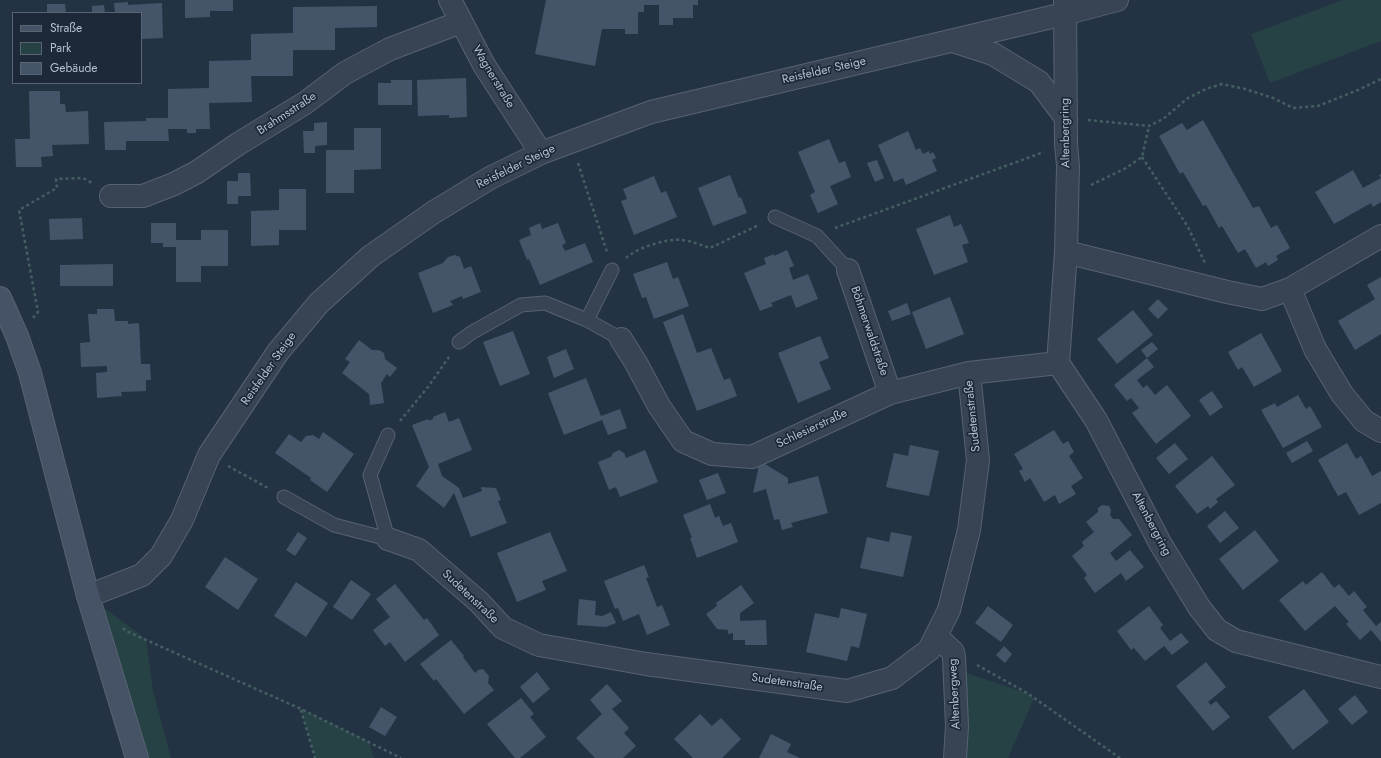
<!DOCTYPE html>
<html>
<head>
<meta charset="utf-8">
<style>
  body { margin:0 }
  #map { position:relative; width:1381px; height:758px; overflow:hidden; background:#243344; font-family:Jost,sans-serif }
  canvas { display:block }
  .legend { position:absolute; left:12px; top:12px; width:130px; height:72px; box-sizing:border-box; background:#1d2939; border:1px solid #5a6574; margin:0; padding:5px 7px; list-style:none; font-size:12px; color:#b6bfcd }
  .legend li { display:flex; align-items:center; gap:8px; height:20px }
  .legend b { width:20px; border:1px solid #5a6574 }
</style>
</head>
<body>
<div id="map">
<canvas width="1381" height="758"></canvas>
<ul class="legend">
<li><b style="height:5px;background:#465367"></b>Straße</li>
<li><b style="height:11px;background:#264245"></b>Park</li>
<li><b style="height:11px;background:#455569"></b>Gebäude</li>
</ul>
</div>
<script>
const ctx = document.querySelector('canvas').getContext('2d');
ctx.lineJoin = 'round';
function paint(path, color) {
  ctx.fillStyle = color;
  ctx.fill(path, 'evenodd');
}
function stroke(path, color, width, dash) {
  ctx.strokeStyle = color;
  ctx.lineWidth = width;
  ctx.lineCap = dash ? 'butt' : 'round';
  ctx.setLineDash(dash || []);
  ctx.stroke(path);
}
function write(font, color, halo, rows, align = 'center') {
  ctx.font = font + ' Jost,sans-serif';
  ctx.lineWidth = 3.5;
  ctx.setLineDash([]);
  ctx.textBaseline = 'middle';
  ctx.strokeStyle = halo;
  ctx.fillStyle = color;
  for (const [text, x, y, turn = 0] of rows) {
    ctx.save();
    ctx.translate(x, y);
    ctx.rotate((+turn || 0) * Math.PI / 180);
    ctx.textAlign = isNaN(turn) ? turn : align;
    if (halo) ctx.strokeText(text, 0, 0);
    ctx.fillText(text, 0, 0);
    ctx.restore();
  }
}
const green = new Path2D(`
  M1343,0H1381V41L1270,83L1251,34Z
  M88,596L146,639L153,691L171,758H137Z
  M954,669L1027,693L1034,698L1008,758H955Z
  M301,709L369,742L374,758H315Z`);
const building = new Path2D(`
  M185,0H233V11H210V17L185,18Z
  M546,0H698V5H693V18H673V25H659V5H644V12H638V34H625V29H602L595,66L535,54Z
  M128,2V5L162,3L163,38L141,39V13H115L114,3Z
  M47,4H65L66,13H47Z
  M104,5L105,13H92V6Z
  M377,6V27L335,28V50H293V76H251L252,102L209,103L210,129H196V133H187V129H168L169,141H126V150H105L104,122L146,121V118H168V89L209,88V61L251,60V34L293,33V7Z
  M466,78L467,117L449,118V115L418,116L417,80Z
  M391,80H412V105H378V83H391Z
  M29,91H60V104H65L66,112L88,111L89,144L52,145L53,156L41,157L42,167H16L15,139H30Z
  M1203,120L1253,208L1259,206L1271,228L1277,225L1290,248L1276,256L1278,260L1268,266L1266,262L1256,268L1245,249L1238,253L1222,226L1219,228L1206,205L1203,206L1183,172L1180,174L1159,136L1182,123L1187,130Z
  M327,122V145L315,146V153H304L303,131H314V123Z
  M354,128H381V169L354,170V193H326V150H354Z
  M908,131L916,150L920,148L923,154L929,151L930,154L933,152L936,158L932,160L937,171L906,185L903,178L894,182L878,145Z
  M829,139L839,163L845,161L851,177L830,186L838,204L818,213L810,195L815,192L798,152Z
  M877,160L884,178L875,182L867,163Z
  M1353,170L1363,188L1381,178L1379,175L1381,174V202L1373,207L1371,203L1334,224L1315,192Z
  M238,173H250L251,196H238V204H227V181H238Z
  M730,175L739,198L741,197L747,213L713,226L698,188Z
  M654,176L661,193L666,191L677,217L634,235L621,201L627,199L623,189Z
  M279,189H306V230H279V245L251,246V211L279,210Z
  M950,215L954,227L961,224L969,243L962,245L968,262L934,275L916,229Z
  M82,218L83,239L50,240L49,219Z
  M151,223H176V240H201V230H228V266H201V282H176V247H163V243H151Z
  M540,223L542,229L558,223L566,243L562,245L565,251L585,243L593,262L540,285L529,259L527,260L519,240L531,235L529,228Z
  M787,250L794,266L789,268L793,280L808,274L818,299L796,308L791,295L771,303L773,306L760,311L744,273L766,264L764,258L774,254V256Z
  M455,255L460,257L464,269L471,266L481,292L463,299L462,296L450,301L453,305L433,313L418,273L443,263L448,257Z
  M667,262L673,279L678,277L689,306L654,319L646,297L642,298L633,274Z
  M113,264V286H60V265Z
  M1381,277V334L1355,350L1338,321L1375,299L1367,285Z
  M950,297L964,334L926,349L912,312Z
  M1158,299L1168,309L1158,319L1148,309Z
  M907,303L911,314L892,321L888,311Z
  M97,309H114L115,321H128V324L139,323L141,364H150L151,380H146V391L121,392L122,396L97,398L96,373L107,372V366L81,367L80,343L90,342L88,314H97Z
  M1133,310L1153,335L1117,364L1097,339Z
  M683,314L697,353L711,348L724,380L730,378L737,396L697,411L663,322Z
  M513,331L530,374L500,386L483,342Z
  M1261,333L1282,371L1254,387L1242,367L1238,370L1228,352Z
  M820,336L829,358L819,362L831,389L798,403L778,353Z
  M359,340L372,350H379L384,353L385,359L397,368L390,377L387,374L381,383L384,403L370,405L369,394L342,373L350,362L345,359Z
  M1152,342L1158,349L1147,358L1141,350Z
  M566,349L574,369L554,378L547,357Z
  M1147,358L1154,367L1137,380L1143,388L1147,385L1155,395L1167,385L1191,416L1156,444L1132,413L1139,408L1131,398L1127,401L1114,385Z
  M586,378L601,416L620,409L627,428L608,435L602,420L564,435L548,393Z
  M1212,391L1223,407L1210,416L1199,400Z
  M1298,395L1306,409L1310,406L1322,427L1283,448L1261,410L1275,403L1277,407Z
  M445,412L449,422L459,418L472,450L438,464L442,476L459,488L463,498L482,491L481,487L496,488L501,500L498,501L507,523L471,537L454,493L444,508L416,486L429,467L412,425L428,419L429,421L433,419V417Z
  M1054,430L1063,444L1068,441L1074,452L1069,456L1083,478L1071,486L1076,494L1059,504L1055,495L1044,502L1030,478L1025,482L1019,471L1023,469L1014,454Z
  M323,432L354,454L327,492L310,480L311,478L275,453L289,434L301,442L306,436L313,435L319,439Z
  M1307,441L1313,451L1292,463L1286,453Z
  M1175,443L1188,459L1169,474L1156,458Z
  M1347,443L1356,459L1361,456L1372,476L1381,471V503L1359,515L1346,492L1338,496L1318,460Z
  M910,445L939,451L929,496L886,487L894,453L908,456Z
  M619,450L624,453L626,458L645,450L658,482L620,497L616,487L609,490L598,462L611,457L613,453Z
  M1212,456L1235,485L1216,499L1218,502L1210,509L1208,506L1197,514L1175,486Z
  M760,461L788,478V484L818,476L828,513L791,523L793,527L782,530L779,519L774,520L766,489L753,493Z
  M718,473L726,493L707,500L699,480Z
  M710,504L715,518L719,516L723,526L731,523L738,542L697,558L690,538H692L683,515Z
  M1102,505L1109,506L1111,510L1110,515L1113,519H1119L1132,535L1110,553L1116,561L1130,550L1144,567L1126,581L1121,573L1095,593L1084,578L1087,575L1072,556L1084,546L1082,542L1094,532L1086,522L1098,512V508Z
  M1225,511L1239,528L1220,543L1207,526Z
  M1255,530L1279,561L1243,590L1219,559Z
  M298,532L307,538L295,556L286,550Z
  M550,532L567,571L542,581L546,590L517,602L497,553Z
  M891,532L912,536L903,577L860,568L867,537L889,542Z
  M225,557L258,579L238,610L205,587Z
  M644,565L649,577L646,578L657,607L662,605L670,625L647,635L639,614L623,621L618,608L615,609L604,581Z
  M1322,572L1334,588L1339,584L1349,596L1354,591L1367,607L1363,610L1376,626L1381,622V642L1371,630L1360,640L1346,624L1349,622L1335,606L1305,631L1279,600L1303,581L1306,585Z
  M351,580L371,594L352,620L333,607Z
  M296,582L328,603L306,637L274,616Z
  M395,584L424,620L427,618L439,635L405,662L390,642L385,646L373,630L390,617L376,599Z
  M741,585L754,603L740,613V621L766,620L767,645H745V640H733V633L728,634V630L717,629L706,614L717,606L716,603Z
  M579,599L596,601L595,615L602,616L611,612L616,623L606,627L577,625Z
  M988,606L1013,625L1001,642L975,623Z
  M1149,606L1163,625L1160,628L1170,641L1181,633L1189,642L1172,655L1164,646L1145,661L1134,648L1131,650L1117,631Z
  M841,608L867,614L859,648L851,646L847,661L806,652L815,613L839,618Z
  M451,640L464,656L463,657L475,673L478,670L483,669L489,676L488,683L494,690L464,714L436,679L434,681L420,664Z
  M1004,646L1012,654L1005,663L996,655Z
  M1206,662L1226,687L1208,702L1211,705L1216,701L1230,717L1213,731L1176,686Z
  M537,672L550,689L533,703L520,687Z
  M607,684L622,701L612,709L629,728L624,733L636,746L623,758H595L576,738L602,714L590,700Z
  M1304,689L1329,722L1293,750L1268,717Z
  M1355,695L1368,712L1352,725L1338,709Z
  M521,698L534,714L530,717L546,737L520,758H515L487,724Z
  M381,707L397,717L385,736L369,727Z
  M700,714L712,726L721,718L741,739L722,758H693L674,739Z
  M771,734L791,744L787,752L800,758H759Z`);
const path = new Path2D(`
  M1088,120L1149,126L1163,119L1188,98L1206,89L1222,84L1245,89L1273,98L1293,108L1318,106L1358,90L1381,79
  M1142,157L1188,227L1205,263
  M578,163L607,252
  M1091,185L1126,168L1142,157L1149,126
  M835,228L1044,152
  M626,258C636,248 668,238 682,240C692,241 701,245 710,248L759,225
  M33,318L38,312L19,210L57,188L56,179L83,178L92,183
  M400,421L428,387L449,357
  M228,466L268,488
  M123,628L126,631L301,709L401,758
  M977,665L1027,693L1120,758
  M301,710L315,758`);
const lane = new Path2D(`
  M775,217L817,236L848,270
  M587,320L612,270
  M459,342L471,333L521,305L545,303L587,320L621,339
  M284,497L334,525L388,539
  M388,539L370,475L388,435`);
const street = new Path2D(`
  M450,0L484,65L541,153
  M1065,0L1066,144L1068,166L1066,252L1058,363L1096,420L1160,543L1199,607L1217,630L1236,641L1381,677
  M953,41L993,54L1039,82L1066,118
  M111,196H143L174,184L197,172L238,144L305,103L345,73L390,49L461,22
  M1066,252L1227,292L1262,299L1290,289L1381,236
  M848,270L890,393
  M1290,289L1315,349L1342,394L1364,421L1381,431
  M621,339L636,363L659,406L683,441L712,454L752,457L890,393L969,373L1058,363
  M388,539L419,550L479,602L503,628L539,645L646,664L847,691L892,678L929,650L949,610L969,530L978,460L969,373
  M88,596L142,575L161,556L182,520L209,455L278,352L319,303L371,256L434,212L490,178L541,153L651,112L1064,14L1117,0
  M936,636L953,652L954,657L957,726L955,758`);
const secondary = new Path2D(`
  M0,298L17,336L30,373L88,596L137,758`);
const streetNames = [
  ["Reisfelder Steige",824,71,-13],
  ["Wagnerstraße",493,77,59],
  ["Brahmsstraße",287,114,-33],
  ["Altenbergring",1066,133,-91],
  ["Reisfelder Steige",516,167,-26],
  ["Böhmerwaldstraße",869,331,71],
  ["Reisfelder Steige",269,369,-55],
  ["Sudetenstraße",973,416,-96],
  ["Schlesierstraße",812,429,-25],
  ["Altenbergring",1151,524,62],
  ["Sudetenstraße",470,597,43],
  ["Sudetenstraße",787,683,8],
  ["Altenbergweg",955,694,-93]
];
paint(green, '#264245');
paint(building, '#455569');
stroke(lane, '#576271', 15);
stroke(street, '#576271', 24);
stroke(secondary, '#576271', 24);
stroke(path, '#445f61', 2.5, [3, 3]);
stroke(lane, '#384453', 13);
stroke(street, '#384453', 22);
stroke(secondary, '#465367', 22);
write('12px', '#b6bfcd', '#1d2939', streetNames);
</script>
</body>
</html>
